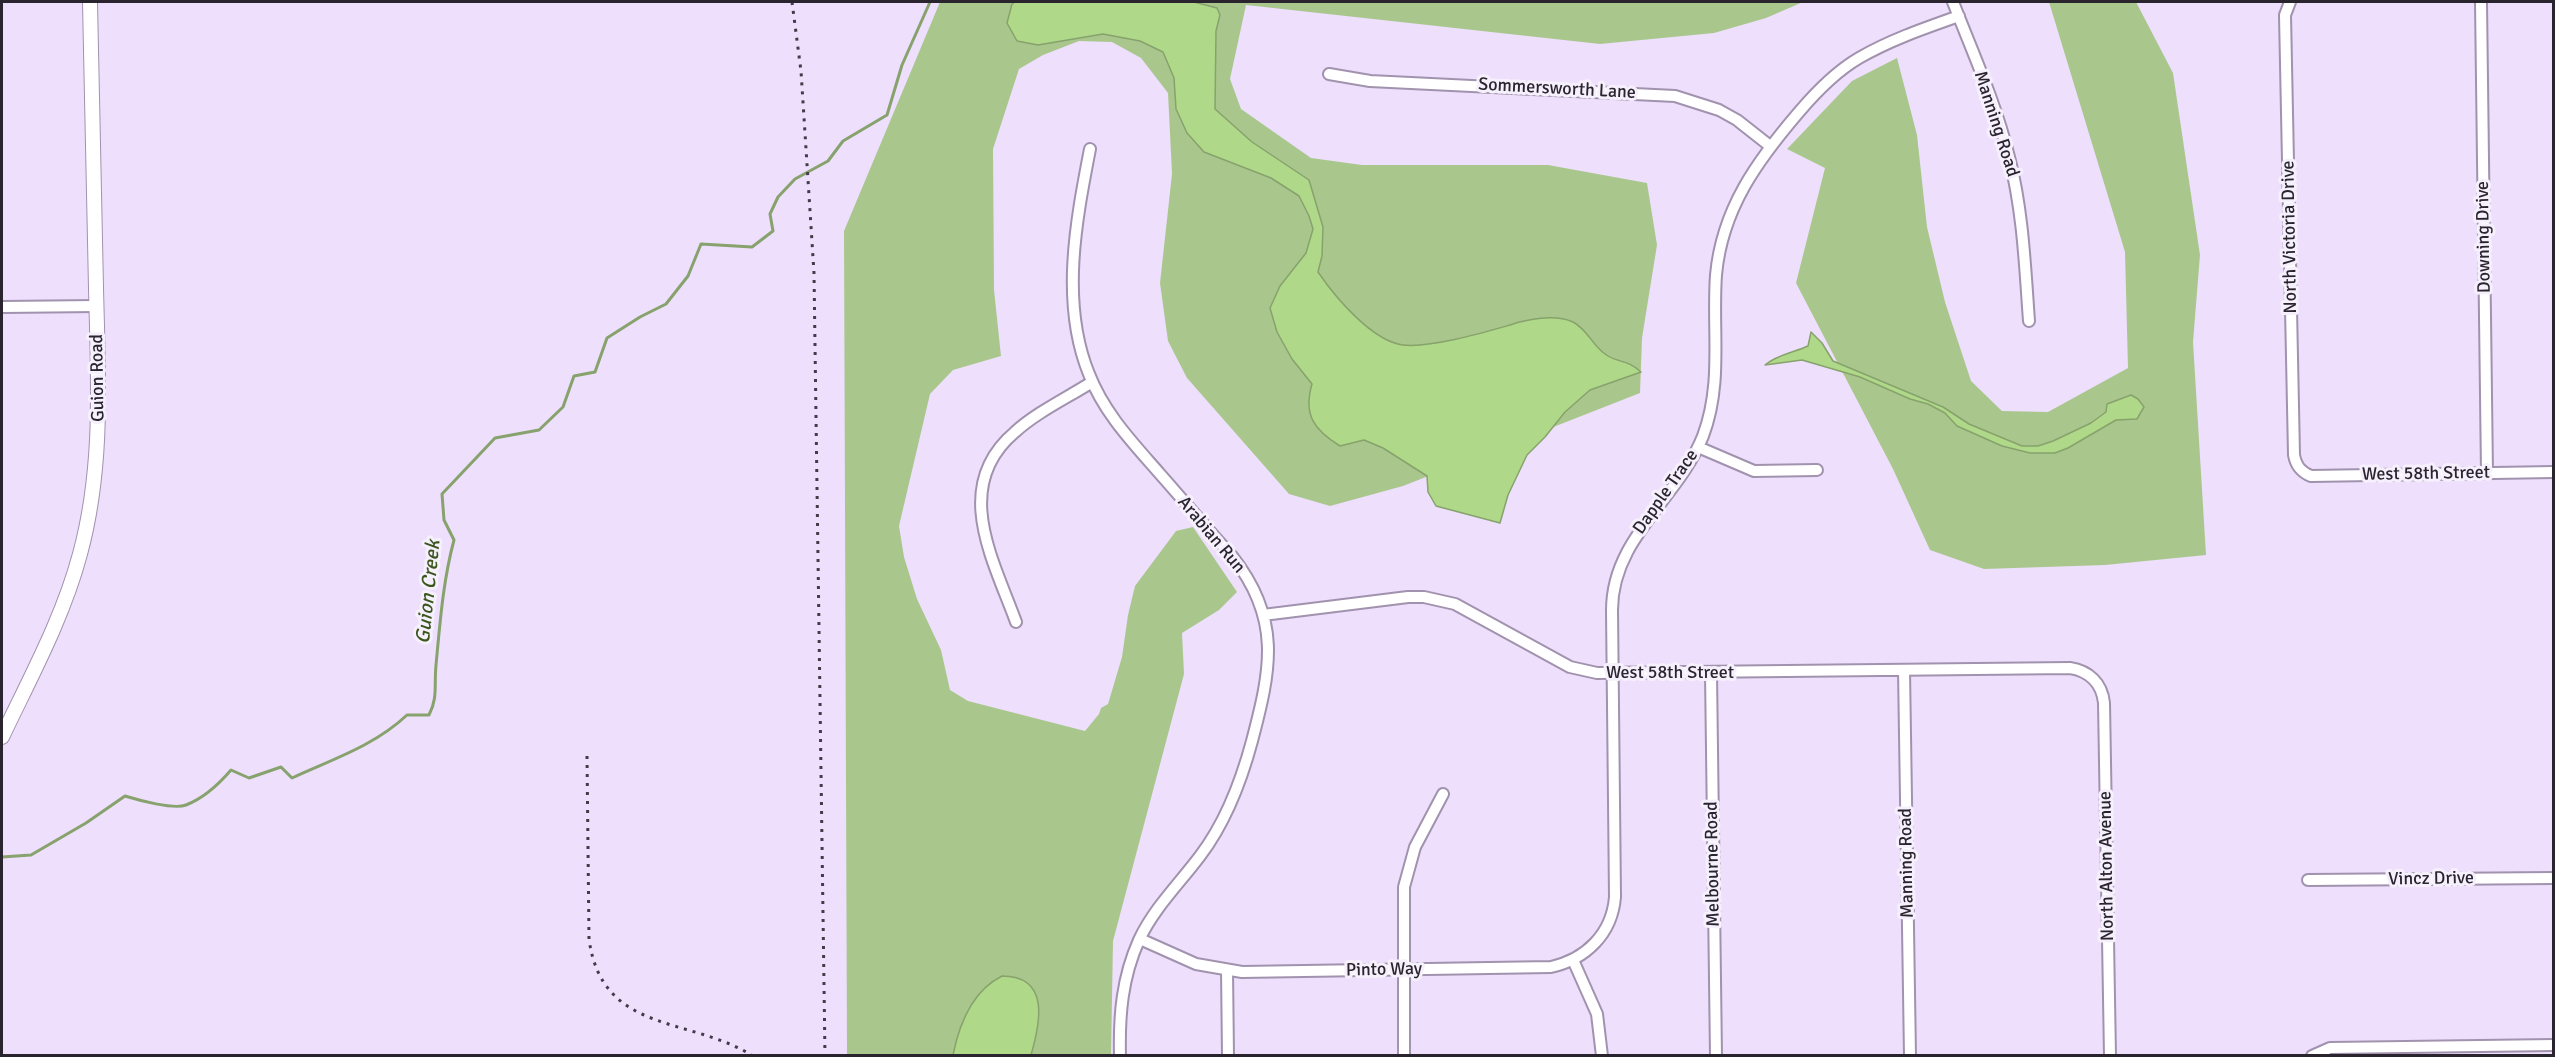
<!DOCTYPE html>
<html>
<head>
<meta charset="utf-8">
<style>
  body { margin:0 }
  #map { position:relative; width:2555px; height:1057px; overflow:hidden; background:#eedffd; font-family:Signika,sans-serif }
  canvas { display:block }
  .frame { position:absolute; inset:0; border:3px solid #2a242f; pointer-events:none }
</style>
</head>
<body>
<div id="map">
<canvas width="2555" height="1057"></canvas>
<div class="frame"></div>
</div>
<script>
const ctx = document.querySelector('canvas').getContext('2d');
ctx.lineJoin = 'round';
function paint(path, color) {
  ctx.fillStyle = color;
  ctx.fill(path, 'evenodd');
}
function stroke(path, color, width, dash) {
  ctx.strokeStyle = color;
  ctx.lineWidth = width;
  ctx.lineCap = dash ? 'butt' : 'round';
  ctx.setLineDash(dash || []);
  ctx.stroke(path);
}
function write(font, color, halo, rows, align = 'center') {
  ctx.font = font + ' Signika,sans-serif';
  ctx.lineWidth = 6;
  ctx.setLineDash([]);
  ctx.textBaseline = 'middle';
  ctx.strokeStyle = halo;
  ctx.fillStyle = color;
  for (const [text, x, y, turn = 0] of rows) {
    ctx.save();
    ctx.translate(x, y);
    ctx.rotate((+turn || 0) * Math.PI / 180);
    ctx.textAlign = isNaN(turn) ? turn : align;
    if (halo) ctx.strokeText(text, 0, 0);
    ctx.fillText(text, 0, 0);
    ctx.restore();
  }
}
const green = new Path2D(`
  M940,2H1803L1766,18L1714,33L1600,44L1246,5L1230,79L1241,109L1311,158L1362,165H1548L1647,183L1657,245L1642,338L1640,393L1403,486L1330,506L1289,494L1187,378L1168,341L1160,283L1172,174L1168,93L1141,58L1112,42L1079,41L1043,55L1019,69L993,149L994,290L1001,356L953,370L930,394L899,526L904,557L917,599L941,650L950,690L968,701L1085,731L1099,714L1101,708L1108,704L1122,657L1128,615L1135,586L1176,531L1193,527L1237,592L1219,610L1182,633L1184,674L1113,941L1111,1055H847L844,231Z
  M2049,2H2136L2173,73L2200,255L2193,342L2206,555L2105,565L1984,569L1930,550L1893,469L1796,283L1825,168L1787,149L1852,81L1897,58L1917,135L1927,227L1945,302L1971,381L2002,411L2048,412L2128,368L2125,252Z`);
const water = new Path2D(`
  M1015,2H1194L1217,8L1220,15L1216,31L1215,109L1252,142L1309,180L1323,227L1322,256L1318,272C1335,297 1372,341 1403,345C1431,348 1482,333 1510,325C1527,319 1555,314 1573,322C1587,329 1593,346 1605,354C1617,363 1627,359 1641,372L1590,390L1565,412L1545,437L1527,455L1508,495L1500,523L1436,506L1428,492L1427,476L1383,448L1364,440L1340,446C1314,430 1303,415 1312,384L1292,359L1277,332L1270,308L1280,286L1306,253L1313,229L1309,216L1299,196L1271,178L1204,152L1187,133L1176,109L1174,78L1163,52L1140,41L1103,34L1038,45L1017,41L1007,23L1012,4Z
  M1811,332L1822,343L1833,361L1943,407L1969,424L2022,446H2038L2053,441L2091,423L2106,412L2107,404L2131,395L2138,399L2144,407L2137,419L2116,420L2068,448L2055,453H2030L2002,446L1957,426L1945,413L1928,404L1910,399L1860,377L1802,360L1765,365C1776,355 1795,352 1808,346Z
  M1002,976C1051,976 1040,1024 1031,1055H953C959,1025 972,991 1002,976Z`);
const stream = new Path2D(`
  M2,857L31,855L86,823L125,796C138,800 174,810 186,805C204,798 219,784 231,770L249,778L281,767L292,778C333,759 374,746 407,715H429C438,698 434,685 436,665C440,623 443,581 454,540L444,520L442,494L495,438L539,430L563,407L574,376L595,372L607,338L640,317L666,304L688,276L701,244L752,247L773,231L770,214L778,197L795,179L828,161L843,141L887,115L902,65L930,2`);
const minor = new Path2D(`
  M1953,2C1973,53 1996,104 2009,157C2023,211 2025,266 2029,321
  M2290,2L2285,15L2294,455C2296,466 2301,472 2311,476L2554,472
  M2481,2L2487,473
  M1329,74L1370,81L1675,96L1719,110L1737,120L1770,146
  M1090,149C1076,221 1060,303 1089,374C1104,413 1133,443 1160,474C1184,501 1207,529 1232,556C1282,619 1271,669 1252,741C1241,782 1226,822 1200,856C1179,884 1154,908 1139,940C1122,978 1119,1015 1120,1056
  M2,307L97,306
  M1698,447L1754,471L1817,470
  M1263,615L1408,597H1424L1455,604L1570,667L1597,673L2070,668C2089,671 2102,683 2104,703L2110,1056
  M1016,622C993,559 951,486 1015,432C1037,412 1067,398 1092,382
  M1904,670L1910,1056
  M1711,673L1716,1056
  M2308,880L2554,878
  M1140,939L1196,964L1242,972L1551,967C1586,959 1612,934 1615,897L1612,610C1612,538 1678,499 1703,436C1723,383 1712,330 1716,275C1722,209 1757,161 1799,112C1816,92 1835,72 1859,58C1890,40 1925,28 1959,16
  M1573,960L1597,1014L1602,1056
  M1227,970L1228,1056
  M1404,1056V887L1415,847L1443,794
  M2312,1056L2330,1048L2554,1045`);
const tertiary = new Path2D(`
  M2,737C30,678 63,618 80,554C104,466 98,377 96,288C94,192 92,97 90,2`);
const rail = new Path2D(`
  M792,2L801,71L814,273L825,1056
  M587,756L589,939C602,1035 690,1016 753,1056`);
const streetNames = [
  ["Sommersworth Lane",1557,89,3],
  ["Manning Road",1996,124,72],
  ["North Victoria Drive",2290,237,-91],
  ["Downing Drive",2484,237,-91],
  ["Guion Road",98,378,-91],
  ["West 58th Street",2426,474,-1],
  ["Dapple Trace",1666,492,-55],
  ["Arabian Run",1211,535,50],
  ["West 58th Street",1670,673],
  ["Manning Road",1907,863,-91],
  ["Melbourne Road",1713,864,-91],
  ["North Alton Avenue",2107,866,-91],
  ["Vincz Drive",2431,879,-1],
  ["Pinto Way",1384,970,-1]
];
const waterNames = [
  ["Guion Creek",429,592,-84]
];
paint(green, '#a9c78d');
paint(water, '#afd888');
stroke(water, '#87a26d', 1.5);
stroke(stream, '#87a26d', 3);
stroke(minor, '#a192ae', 14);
stroke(tertiary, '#a192ae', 16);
stroke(minor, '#fff', 10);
stroke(tertiary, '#fff', 14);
stroke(rail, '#423b48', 3, [3, 6]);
write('18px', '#2a242f', '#f6f0fc', streetNames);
write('italic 20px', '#3b551e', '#f6f0fc', waterNames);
</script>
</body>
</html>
